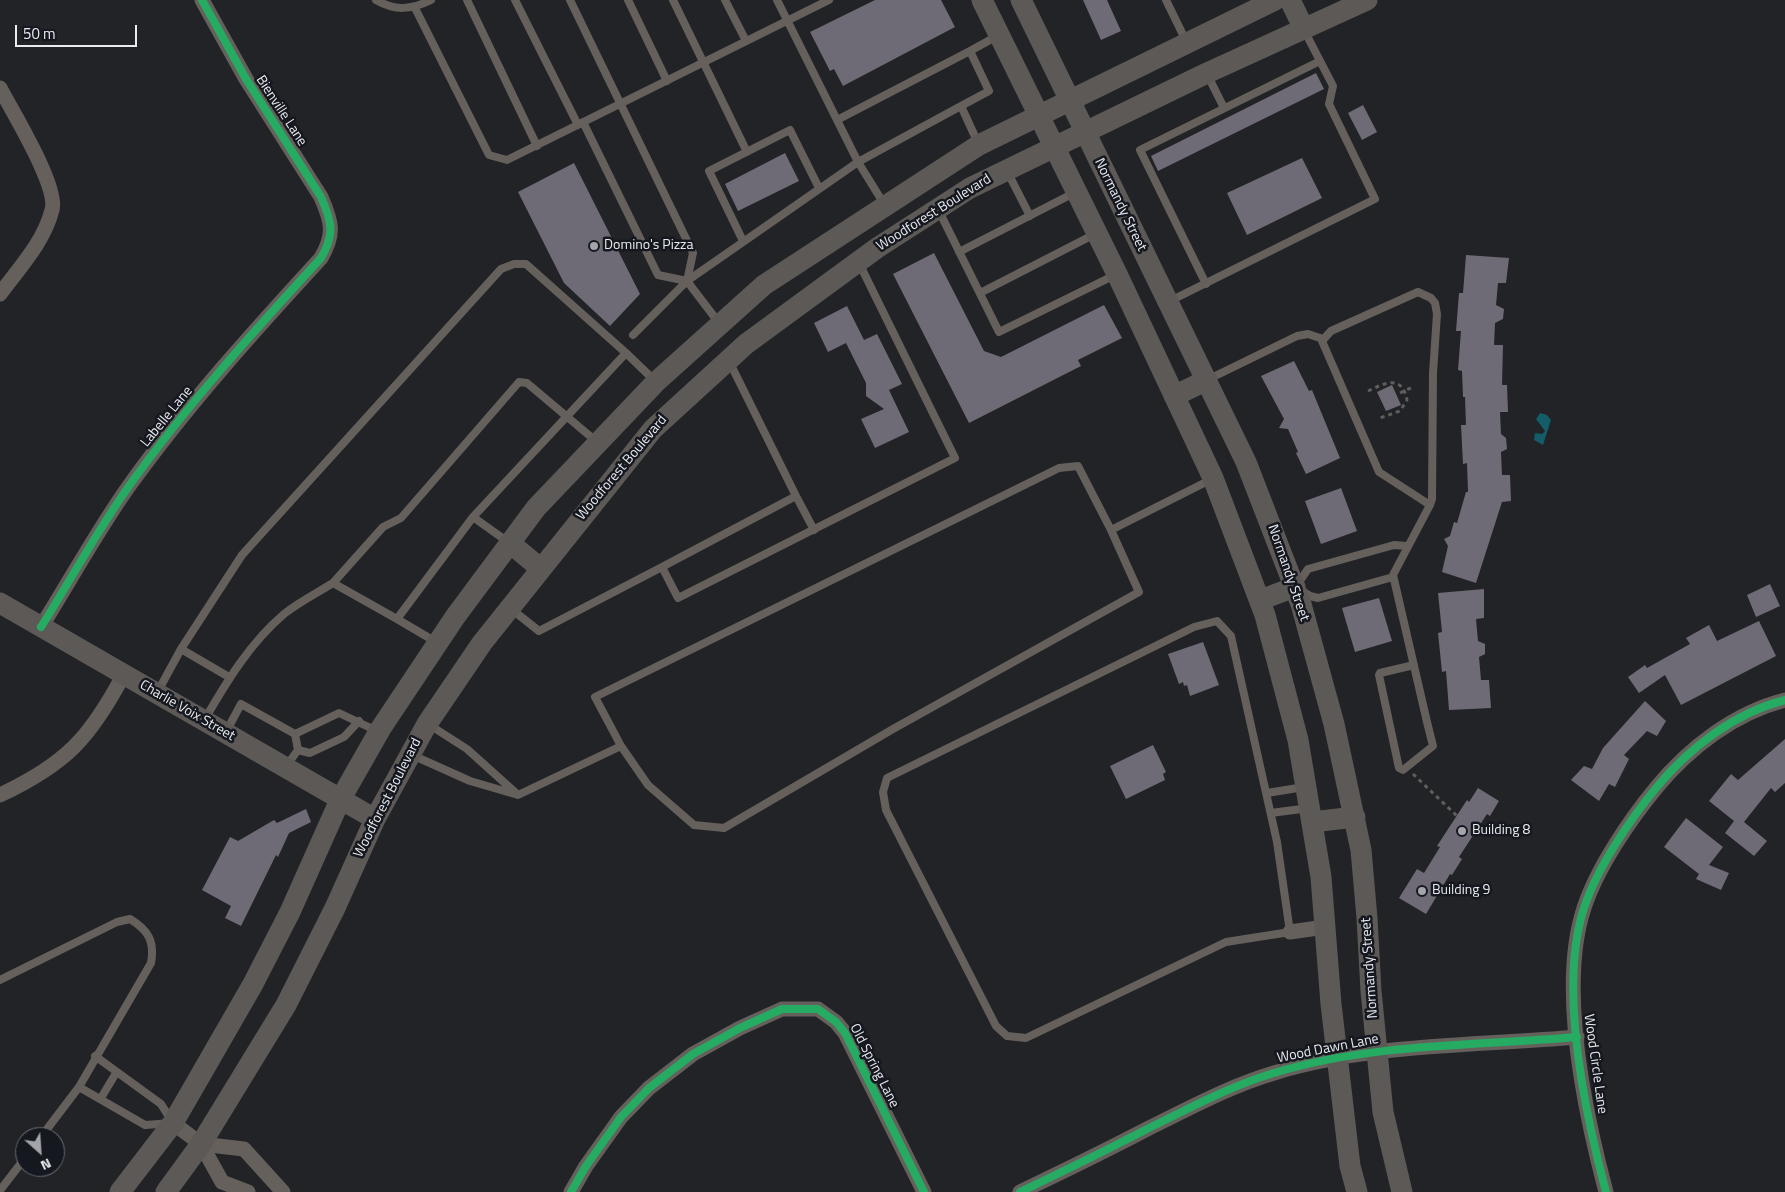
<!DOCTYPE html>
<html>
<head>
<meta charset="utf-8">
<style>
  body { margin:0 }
  #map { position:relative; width:1785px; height:1192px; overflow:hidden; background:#212326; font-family:"Titillium Web",sans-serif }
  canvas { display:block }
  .north { position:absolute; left:15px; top:1127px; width:50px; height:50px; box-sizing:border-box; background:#15181f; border:1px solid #6a6c73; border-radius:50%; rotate:154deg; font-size:14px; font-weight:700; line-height:20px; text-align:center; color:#e9ebf0 }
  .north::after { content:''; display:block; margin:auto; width:18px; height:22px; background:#a3a5a9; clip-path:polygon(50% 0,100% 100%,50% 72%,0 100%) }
  .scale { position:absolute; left:15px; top:25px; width:122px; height:22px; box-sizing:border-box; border:2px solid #e9ebf0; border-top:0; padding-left:6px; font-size:15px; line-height:18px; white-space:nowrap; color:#e9ebf0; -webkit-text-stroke:4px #15181f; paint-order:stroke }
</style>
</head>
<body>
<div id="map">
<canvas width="1785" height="1192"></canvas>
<div class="north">N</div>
<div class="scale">50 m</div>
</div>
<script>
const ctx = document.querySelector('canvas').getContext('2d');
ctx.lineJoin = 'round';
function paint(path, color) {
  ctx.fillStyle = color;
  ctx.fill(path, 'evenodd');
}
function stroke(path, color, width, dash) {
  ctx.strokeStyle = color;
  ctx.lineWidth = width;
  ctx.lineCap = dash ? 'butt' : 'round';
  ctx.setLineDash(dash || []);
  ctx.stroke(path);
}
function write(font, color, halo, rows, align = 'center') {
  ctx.font = font + ' "Titillium Web",sans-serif';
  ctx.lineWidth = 5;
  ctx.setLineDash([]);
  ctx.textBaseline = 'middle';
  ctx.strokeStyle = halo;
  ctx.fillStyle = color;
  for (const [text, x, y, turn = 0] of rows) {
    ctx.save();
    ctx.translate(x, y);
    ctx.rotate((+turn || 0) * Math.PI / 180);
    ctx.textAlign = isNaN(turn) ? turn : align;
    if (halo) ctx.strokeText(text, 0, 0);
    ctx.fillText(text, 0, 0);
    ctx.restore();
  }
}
const water = new Path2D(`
  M1540,413L1547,415L1551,420L1543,445L1534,440L1535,433L1542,434L1545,431L1536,419Z`);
const building = new Path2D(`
  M875,0H941L955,27L843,86L834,69L830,71L810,32Z
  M1083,0H1107L1121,31L1101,40Z
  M1316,73L1324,89L1158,171L1151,156Z
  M1363,105L1377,132L1362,140L1348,113Z
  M785,153L799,181L738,211L725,184Z
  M1302,158L1322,198L1247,235L1227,193Z
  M574,163L640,294L610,326L564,283L518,192Z
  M934,253L984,351L1001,357L1104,305L1122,338L1078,360L1081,366L969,423L893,274Z
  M1466,255L1509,258L1506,283H1498L1496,305L1504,309L1503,319L1495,323L1494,345H1503L1502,385H1507L1508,412H1500L1501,434L1506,438L1507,449L1501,452L1502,475H1510L1511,501L1502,502L1476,583L1442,572L1448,546L1444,539L1450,536L1454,522L1457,523L1466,492H1468L1467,463L1463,464L1461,425H1466L1465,397H1463L1462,371L1458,370L1461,331H1456L1459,293H1463Z
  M847,306L864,340L877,334L902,384L889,390L909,432L875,448L861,419L884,409L866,396V383L846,343L828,352L814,323Z
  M1294,361L1309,391L1312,390L1340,458L1306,474L1296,453L1298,452L1288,429L1279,428L1284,419L1261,376Z
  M1392,385L1401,405L1386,411L1377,392Z
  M1341,488L1357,531L1321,544L1305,501Z
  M1770,584L1780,606L1756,617L1747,595Z
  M1484,589V618L1476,619L1478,641L1485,644V654L1479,657L1481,680H1489L1491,708L1449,710L1446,671L1442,672L1438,633L1442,632L1438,593Z
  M1379,598L1392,641L1355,652L1342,608Z
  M1759,621L1776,656L1681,705L1665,675L1639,693L1628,677L1645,665L1647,668L1690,644L1686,638L1709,625L1717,641Z
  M1203,642L1219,685L1190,696L1187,685L1184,686L1183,682L1179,684L1168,654Z
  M1645,701L1666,721L1657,736L1647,731L1624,755L1629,759L1615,787L1609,784L1599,801L1571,780L1584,766L1592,769L1603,748Z
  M1785,739V783L1775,792L1771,788L1744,822L1767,841L1754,856L1725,833L1734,821L1709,801L1731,774L1738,780Z
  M1153,745L1166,772L1163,774L1165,780L1126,799L1110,766Z
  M1478,788L1499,801L1490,816L1487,814L1459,857L1462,859L1452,875L1450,874L1426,914L1399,898L1417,869L1424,873L1440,847L1437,846L1467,800L1469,802Z
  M306,809L311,822L289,833L278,857L276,855L241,926L225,918L231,906L202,890L230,837L238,841L274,820L277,823Z
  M1686,818L1723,847L1709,865L1729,873L1721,890L1696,879L1699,874L1664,847Z`);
const path = new Path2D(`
  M1368,391C1385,383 1402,374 1407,400L1400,411L1380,418
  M1400,393L1413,387
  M1413,774L1457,816`);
const lane = new Path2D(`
  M376,0C395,11 411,10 431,0
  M467,0L537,146
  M515,0L578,125
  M570,0L693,253L687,281L719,323
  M628,0L667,81
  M673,0L747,152
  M725,0L746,41
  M777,0L858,162L884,204
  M1166,0L1186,41
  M415,8L489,155L507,160L829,0
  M970,51L999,35
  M1207,74L1224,108
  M837,120L970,51L989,91L961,106
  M583,122L658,275L687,281
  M1007,171L1030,216
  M938,209L999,332L1115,275
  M743,241L709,171L790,130L819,188
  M959,252L1074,193
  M1206,284L1140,150L1320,61
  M980,293L1095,234
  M1170,301L1375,199L1329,104L1333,86L1304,30
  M633,335L687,281L858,162L961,106L978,143
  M729,361L796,496
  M1209,379L1297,336L1308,334L1323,339
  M1078,466L1111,530L1139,592L893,729L724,828L694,825L648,785L621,746L595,697L1059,468Z
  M473,517L508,542
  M814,530L796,496L662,567L678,598L955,458L859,263
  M1111,530L1212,479
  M333,583L383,527L401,518L519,382L527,383L597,442
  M1297,585L1308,569L1394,545L1407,546
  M1302,591L1310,596L1318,598L1393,577
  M510,608L539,631L662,567
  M397,619L436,642
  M1217,621L1231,636L1277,842L1290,932L1226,942L1026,1038L1007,1036L996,1026L886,810L883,792L887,778L1194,627Z
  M181,649L242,555L501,269L514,264H526L626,353
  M1414,665L1380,673L1379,675L1399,768L1403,770L1433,746L1427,722L1393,575L1430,505L1432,499L1433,373L1437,314L1435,303L1431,298L1418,292L1331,331L1322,341L1379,472L1430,505
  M157,693L181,649L229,677
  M205,719C227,681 250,643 284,614C299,602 317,593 333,583L397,619L473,517L626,353L655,381
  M428,724L467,749L517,794
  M226,732L241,704L295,734L339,713L377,731
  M298,750L310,753L344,737L359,721
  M412,755L470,781L518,795L621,746
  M287,765L298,750L295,734
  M1267,793L1304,787
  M1271,813L1309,808
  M0,980L117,922L130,919C148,930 155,941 151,963L79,1087L41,1137
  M79,1087L145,1125L173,1123L161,1104L95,1056
  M101,1098L116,1073
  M1,1189L25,1158`);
const street = new Path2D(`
  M0,88C12,111 59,187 52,210C44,242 19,268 0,294
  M41,627C70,581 97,531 129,486C187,405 254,331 321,258C335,234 332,222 321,197L246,79L202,0
  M0,795C66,764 90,738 124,674
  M1290,932L1325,927
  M173,1123L201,1144L222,1182L248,1192
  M201,1144L244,1149L283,1192
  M571,1192L586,1166L621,1117L649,1088L693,1054L740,1028L782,1009H818L836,1022L845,1033L924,1192
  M1020,1192C1064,1171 1107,1150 1149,1128C1190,1108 1230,1086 1274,1073C1371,1043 1476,1046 1577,1037
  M1606,1192C1585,1113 1558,987 1584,908C1597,868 1629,821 1656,788C1689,748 1734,713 1785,700`);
const secondary = new Path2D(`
  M982,0L1117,274L1213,478L1265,615L1298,740L1321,877L1331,1004L1350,1166L1357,1192
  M1021,0L1246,462L1301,604L1334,724L1361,850L1367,918L1371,991L1383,1112L1402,1192
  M1290,0L1304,29
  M1174,396L1207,380
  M510,543L540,568
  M1260,600L1295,587
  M0,603L375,819
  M1312,822L1355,817
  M120,1192L173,1123L253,984L290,912L340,800L381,728L455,617L536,508L656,382L764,285L979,145L1275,0
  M166,1192L201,1144L286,1005L335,908L375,819L427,724L482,643L653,429L746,344L877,248L970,188L1207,73L1367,0`);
const cycleway = new Path2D(`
  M41,627C70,581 97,531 129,486C187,405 254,331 321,258C335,234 332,222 321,197L246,79L202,0
  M571,1192L586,1166L621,1117L649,1088L693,1054L740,1028L782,1009H818L836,1022L845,1033L924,1192
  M1020,1192C1064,1171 1107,1150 1149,1128C1190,1108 1230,1086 1274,1073C1371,1043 1476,1046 1577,1037
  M1606,1192C1585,1113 1558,987 1584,908C1597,868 1629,821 1656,788C1689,748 1734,713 1785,700`);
const markers = [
  [594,246,5,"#a3a5a9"],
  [1462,831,5,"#a3a5a9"],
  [1422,891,5,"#a3a5a9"]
];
const streetNames = [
  ["Bienville Lane",281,111,57],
  ["Normandy Street",1120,205,64],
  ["Woodforest Boulevard",934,213,-32],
  ["Labelle Lane",167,417,-51],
  ["Woodforest Boulevard",622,468,-50],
  ["Normandy Street",1288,573,71],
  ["Charlie Voix Street",187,711,30],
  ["Woodforest Boulevard",388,798,-63],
  ["Normandy Street",1370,968,-94],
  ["Wood Dawn Lane",1328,1049,-11],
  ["Wood Circle Lane",1595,1064,82],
  ["Old Spring Lane",874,1066,63]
];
const poiNames = [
  ["Domino's Pizza",604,246],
  ["Building 8",1472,831],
  ["Building 9",1432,891]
];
paint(water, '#135c68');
paint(building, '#6f6b76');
stroke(path, '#605e5d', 3, [4, 4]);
stroke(lane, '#65605c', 8);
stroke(street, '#65605c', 15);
stroke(secondary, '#5d5956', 21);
stroke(cycleway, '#26ab63', 8);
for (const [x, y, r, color] of markers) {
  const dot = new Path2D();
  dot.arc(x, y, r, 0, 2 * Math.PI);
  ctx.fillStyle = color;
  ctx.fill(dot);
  stroke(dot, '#15181f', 2);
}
write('14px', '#e9ebf0', '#15181f', streetNames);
write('14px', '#e9ebf0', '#15181f', poiNames, 'left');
</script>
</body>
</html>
